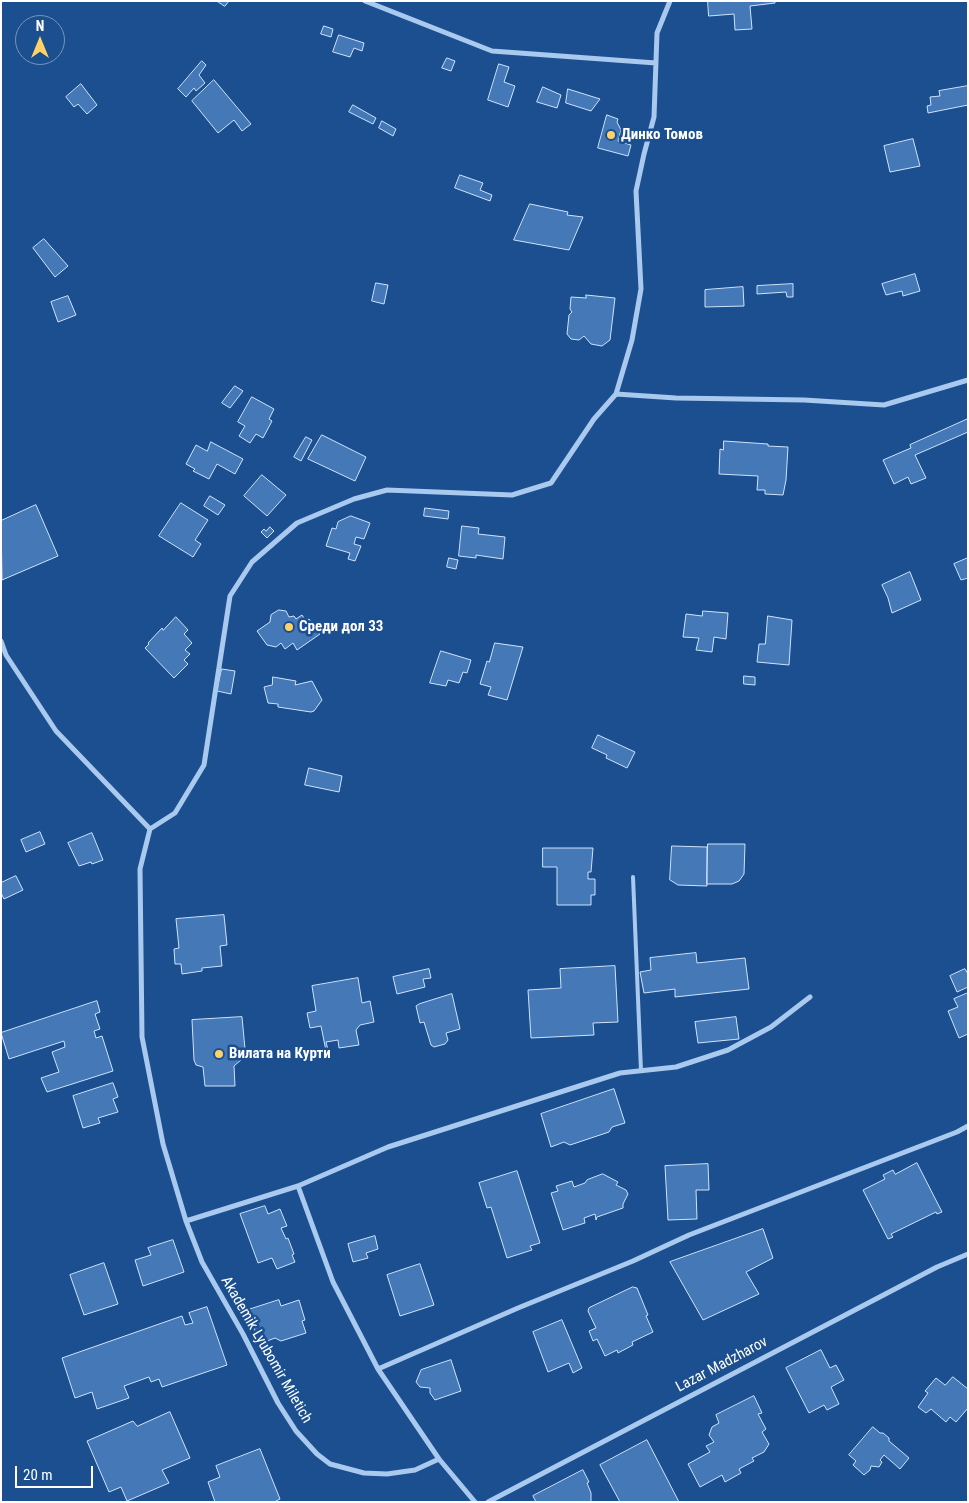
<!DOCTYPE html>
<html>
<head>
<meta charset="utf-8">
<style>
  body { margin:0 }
  #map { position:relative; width:969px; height:1503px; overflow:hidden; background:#1b4f8f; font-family:"Roboto Condensed",sans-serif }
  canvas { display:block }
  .frame { position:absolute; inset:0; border:2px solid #fff; pointer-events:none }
  .north { position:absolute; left:15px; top:15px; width:50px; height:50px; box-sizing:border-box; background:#1b4f8f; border:1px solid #7695bc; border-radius:50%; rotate:0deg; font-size:14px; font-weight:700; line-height:20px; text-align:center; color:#fff }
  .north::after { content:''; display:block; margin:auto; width:18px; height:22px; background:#ffd166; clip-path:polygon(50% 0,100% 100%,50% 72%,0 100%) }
  .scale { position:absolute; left:15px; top:1466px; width:78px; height:22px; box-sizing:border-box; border:2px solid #fff; border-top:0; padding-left:6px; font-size:15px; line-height:18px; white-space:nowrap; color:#fff; -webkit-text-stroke:4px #1b4f8f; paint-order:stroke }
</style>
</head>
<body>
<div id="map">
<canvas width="969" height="1503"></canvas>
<div class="frame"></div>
<div class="north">N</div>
<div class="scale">20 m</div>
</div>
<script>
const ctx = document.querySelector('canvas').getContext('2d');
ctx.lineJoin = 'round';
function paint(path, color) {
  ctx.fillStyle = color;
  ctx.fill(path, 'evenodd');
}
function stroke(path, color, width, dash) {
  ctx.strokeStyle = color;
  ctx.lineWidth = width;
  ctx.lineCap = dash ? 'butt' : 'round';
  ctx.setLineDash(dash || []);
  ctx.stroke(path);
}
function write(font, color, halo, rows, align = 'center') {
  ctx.font = font + ' "Roboto Condensed",sans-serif';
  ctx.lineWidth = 5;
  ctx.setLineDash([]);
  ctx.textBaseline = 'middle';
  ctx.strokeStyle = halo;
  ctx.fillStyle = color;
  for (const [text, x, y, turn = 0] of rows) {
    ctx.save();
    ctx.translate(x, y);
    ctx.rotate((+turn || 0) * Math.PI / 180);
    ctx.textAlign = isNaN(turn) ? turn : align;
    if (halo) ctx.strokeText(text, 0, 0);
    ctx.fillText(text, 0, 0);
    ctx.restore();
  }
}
const building = new Path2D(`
  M217,1H229L225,6Z
  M708,1H775V3L750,6L752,29L735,30L734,14L709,16Z
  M324,26L333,29L331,37L321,34Z
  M339,35L364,43L362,51L354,48L350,57L333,52Z
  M447,58L455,61L451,71L442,68Z
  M202,61L206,65L199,75L205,83L196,91L194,88L186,97L178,89Z
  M499,64L509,67L504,82L515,86L508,107L488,100Z
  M214,80L251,124L242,131L234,120L218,133L192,101Z
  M81,84L97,105L87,114L78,104L74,107L66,97Z
  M968,86V105L928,113L927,106L931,105L930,97L940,96L939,91Z
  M543,87L561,95L557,108L537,102Z
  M568,89L600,99L591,111L566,103Z
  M353,105L376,118L373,124L349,112Z
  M607,115L618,119L617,122L621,130L618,141L631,145L628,156L598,148Z
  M382,121L396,129L393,136L379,128Z
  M913,139L920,166L890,172L884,146Z
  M460,175L483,183L480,190L492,195L490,201L455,188Z
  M530,204L568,212L567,215L583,217L569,250L514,240Z
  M44,239L68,266L55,277L33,248Z
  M915,274L920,291L903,296L902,291L886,295L882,284Z
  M376,283L388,285L384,304L372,301Z
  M793,284V297H787L786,292L757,294V286Z
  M743,287L744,306L705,307V290Z
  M586,295L615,298L610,340L602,346L591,344L584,336L579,340L571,339L567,334L569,315L572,312L570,309L571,297L586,298Z
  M68,296L76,315L58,322L51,302Z
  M235,386L243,391L230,408L222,403Z
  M252,397L274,409L269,419L272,421L263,438L256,434L250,443L239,436L245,426L238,422Z
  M968,419V432L915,455L926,478L911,484L908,477L894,484L883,460L911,448L910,445Z
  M322,435L366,457L355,481L308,459Z
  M306,437L312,440L301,461L294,457Z
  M724,441L768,444V446L788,447L786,480L783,495L765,494V490H757L758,476L719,474L720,449L723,450Z
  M211,442L243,459L235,474L217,464L209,479L193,471L195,469L186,464L196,445L207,451Z
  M262,475L286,495L267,516L244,496Z
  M210,496L225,505L218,515L204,506Z
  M181,503L208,520L195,540L201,544L193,557L159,536Z
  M36,505L58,556L2,580L1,521Z
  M425,508L449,511L448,519L424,516Z
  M351,516L370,523L364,539L356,537L354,544L361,546L355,561L348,559L350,553L326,546L332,528L336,529L338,522Z
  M462,526L479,528L478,534L505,537L503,559L476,555V558L459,556Z
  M270,527L274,531L267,538L261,532L264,529L266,531Z
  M449,558L458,560L456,569L447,567Z
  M968,558V578L961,580L954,564Z
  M910,572L921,600L892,613L888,598L882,585Z
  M279,610L286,611L289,617L294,616L296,619L302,615L306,621L309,619L320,634L297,650L293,643L285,649L281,643L276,647L267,645L257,631L270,622L271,615Z
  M703,611L728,613L726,639L714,637L712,652L696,650L699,638L683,637L686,614L702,616Z
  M768,616L792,620L789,665L757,662L759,644H765Z
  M176,617L188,630L184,634L192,643L185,650L190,654L184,660L188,664L174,678L145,648L149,644L148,643L162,628L163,630Z
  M495,643L523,647L507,700L488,695L491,687L480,684L487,661L489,662Z
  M441,651L471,660L467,673L463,672L459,683L448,680L446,686L430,683Z
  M222,669L235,671L231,694L217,691Z
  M744,676L755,677V685L744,684Z
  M273,677L296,681L295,685L312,681L322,700L314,711L311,712L278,707V704L268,703L264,687L272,685Z
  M598,735L635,752L627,768L606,758L607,755L592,748Z
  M309,768L342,776L339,792L305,785Z
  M40,832L45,844L26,852L21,840Z
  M92,833L103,860L92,864L91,862L79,866L68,843Z
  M708,844H745L744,874L739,881L732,884H707Z
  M672,846L707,847V886L678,885L670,880Z
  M543,848H593L591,872H588V879H595V895H591V905H557V867H543Z
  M16,876L23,890L4,899L1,893V883Z
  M224,915L227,945L220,946L222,966L202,968V971L182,974L181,964H175L174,949L179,948L176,919Z
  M696,953L697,963L745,958L749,989L675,997V989L644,993L640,972L651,970L650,958Z
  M615,966L618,1022L593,1023L594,1035L531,1038L528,990L561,988L560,969Z
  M429,969L431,978L423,979L425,987L397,994L393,977Z
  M965,969L968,974V987L957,992L950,976Z
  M358,978L362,1003L370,1001L374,1022L360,1025L356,1030L359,1045L339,1048L338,1040L326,1042L328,1050L326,1051L321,1026L310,1028L307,1013L316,1011L312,986Z
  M968,993V1034L959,1038L948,1011L958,1007L954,999Z
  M452,994L460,1029L446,1033L448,1040L445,1044L434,1047L431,1045L424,1022L420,1023L416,1006L419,1004Z
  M97,1001L100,1012L95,1014L100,1029L94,1031L96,1038L102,1036L113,1071L47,1092L41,1078L59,1072L52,1052L65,1047L64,1041L9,1059L1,1033Z
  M242,1017L245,1049L242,1059L234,1066L235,1086H205L203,1067L196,1065L194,1060L192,1020Z
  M736,1017L739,1039L698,1043L695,1022Z
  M113,1083L118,1097L113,1099L118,1112L98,1118L100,1123L83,1128L73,1096Z
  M614,1089L625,1123L612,1127L609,1132L570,1145L564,1142L551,1147L541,1114Z
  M917,1163L942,1212L937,1214L936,1212L891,1234L893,1237L888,1239L863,1190L885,1179L883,1175L893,1170L895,1174Z
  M708,1164L709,1190H696L697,1219L668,1220L665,1166Z
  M517,1171L540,1243L530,1246L532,1250L507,1258L491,1207L487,1208L479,1183Z
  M603,1174L618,1182L616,1185L626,1190L628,1194L623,1204V1208L597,1217L596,1220L595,1214L584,1218L585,1223L563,1230L551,1193L558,1191L556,1186L572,1181L574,1187L585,1183L587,1180Z
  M265,1206L268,1214L280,1209L287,1226L281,1228L286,1239L288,1238L294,1254L292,1255L295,1262L277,1269L272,1258L258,1263L240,1214Z
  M763,1229L773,1258L746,1272L759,1294L703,1320L670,1262Z
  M375,1236L378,1249L366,1253L368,1258L353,1262L348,1244Z
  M173,1240L184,1272L143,1286L135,1260L151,1255L148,1248Z
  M104,1263L118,1304L84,1315L70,1275Z
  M420,1264L434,1305L400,1316L387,1275Z
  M633,1287L637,1288L648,1315L646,1316L653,1332L632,1342L633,1345L618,1353L617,1350L605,1356L597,1339L593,1341L589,1331L596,1328L588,1311L589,1308Z
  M279,1300L281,1306L299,1300L305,1320L302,1321L306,1333L281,1341L275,1338L259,1344L248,1310Z
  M207,1307L227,1365L162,1387L159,1379L151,1382L149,1377L124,1386L129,1398L97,1409L92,1392L75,1398L62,1358L182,1316L185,1325L193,1323L189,1313Z
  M562,1320L582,1368L573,1373L569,1363L548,1372L533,1332Z
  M821,1350L830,1368L836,1365L844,1380L831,1387L839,1404L827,1410L824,1405L809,1413L786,1368Z
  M451,1360L461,1391L435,1400L430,1393V1388L420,1387L416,1382L421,1370Z
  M953,1377L968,1389V1408L956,1422L950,1417L946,1422L931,1409L926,1413L918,1407L928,1393L925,1391L936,1378L945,1385Z
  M754,1396L762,1413L758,1414L766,1429L762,1432L769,1444L764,1452L752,1458L754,1461L739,1469L741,1473L725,1482L722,1475L700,1487L688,1464L710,1452L706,1446L714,1442L709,1435L712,1427L719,1423L716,1415Z
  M170,1412L190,1458L162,1470L169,1483L127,1501L121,1487L109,1492L87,1441L133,1421L137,1426Z
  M873,1427L880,1433H883L889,1438V1441L909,1458L900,1469L884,1455L880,1460L882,1462L879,1467L871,1466L870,1470L864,1475L853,1465L856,1461L849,1455Z
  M647,1440L679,1502H620L600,1465Z
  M260,1449L280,1499L274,1502H215L208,1482L220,1477L216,1466Z
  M583,1470L589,1482L587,1483L591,1493V1502H536L533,1496Z`);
const service = new Path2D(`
  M633,877L641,1071`);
const minor = new Path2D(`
  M365,1L492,51L656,63
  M616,394L676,398L804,400L884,405L968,380
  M1,641L6,655L56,731L150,829
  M298,1186L333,1282L378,1369L439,1459
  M186,1221L298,1186L388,1147L620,1073L676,1067L728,1050L771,1027L810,997
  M378,1369L518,1308L633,1261L689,1235L957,1132L968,1126
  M475,1502L439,1459L415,1470L387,1474L364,1473L330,1464L317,1454L296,1431L278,1403L243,1334L202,1262L186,1221L163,1144L142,1037L140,869L150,829L175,813L204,765L230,596L252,562L297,523L354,499L387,490L512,495L551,483L594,419L616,394L632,340L641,289L636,191L644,154L654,117L657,33L670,1
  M488,1502L937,1267L968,1254`);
const markers = [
  [611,135,5,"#ffd166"],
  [289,627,5,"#ffd166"],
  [219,1054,5,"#ffd166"]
];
const poiNames = [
  ["Динко Томов",621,135],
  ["Среди дол 33",299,627],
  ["Вилата на Курти",229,1054]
];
const streetNames = [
  ["Akademik Lyubomir Miletich",266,1350,60],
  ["Lazar Madzharov",722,1365,-28]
];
paint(building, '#4478b7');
stroke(building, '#cfe3fa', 1);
stroke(service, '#a9c9ee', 4);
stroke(minor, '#a9c9ee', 5);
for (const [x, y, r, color] of markers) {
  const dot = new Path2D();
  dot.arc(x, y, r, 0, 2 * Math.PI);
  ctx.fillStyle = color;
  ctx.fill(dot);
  stroke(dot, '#1b4f8f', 2);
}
write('bold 15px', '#fff', '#1b4f8f', poiNames, 'left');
write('15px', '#fff', '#1b4f8f', streetNames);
</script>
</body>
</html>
